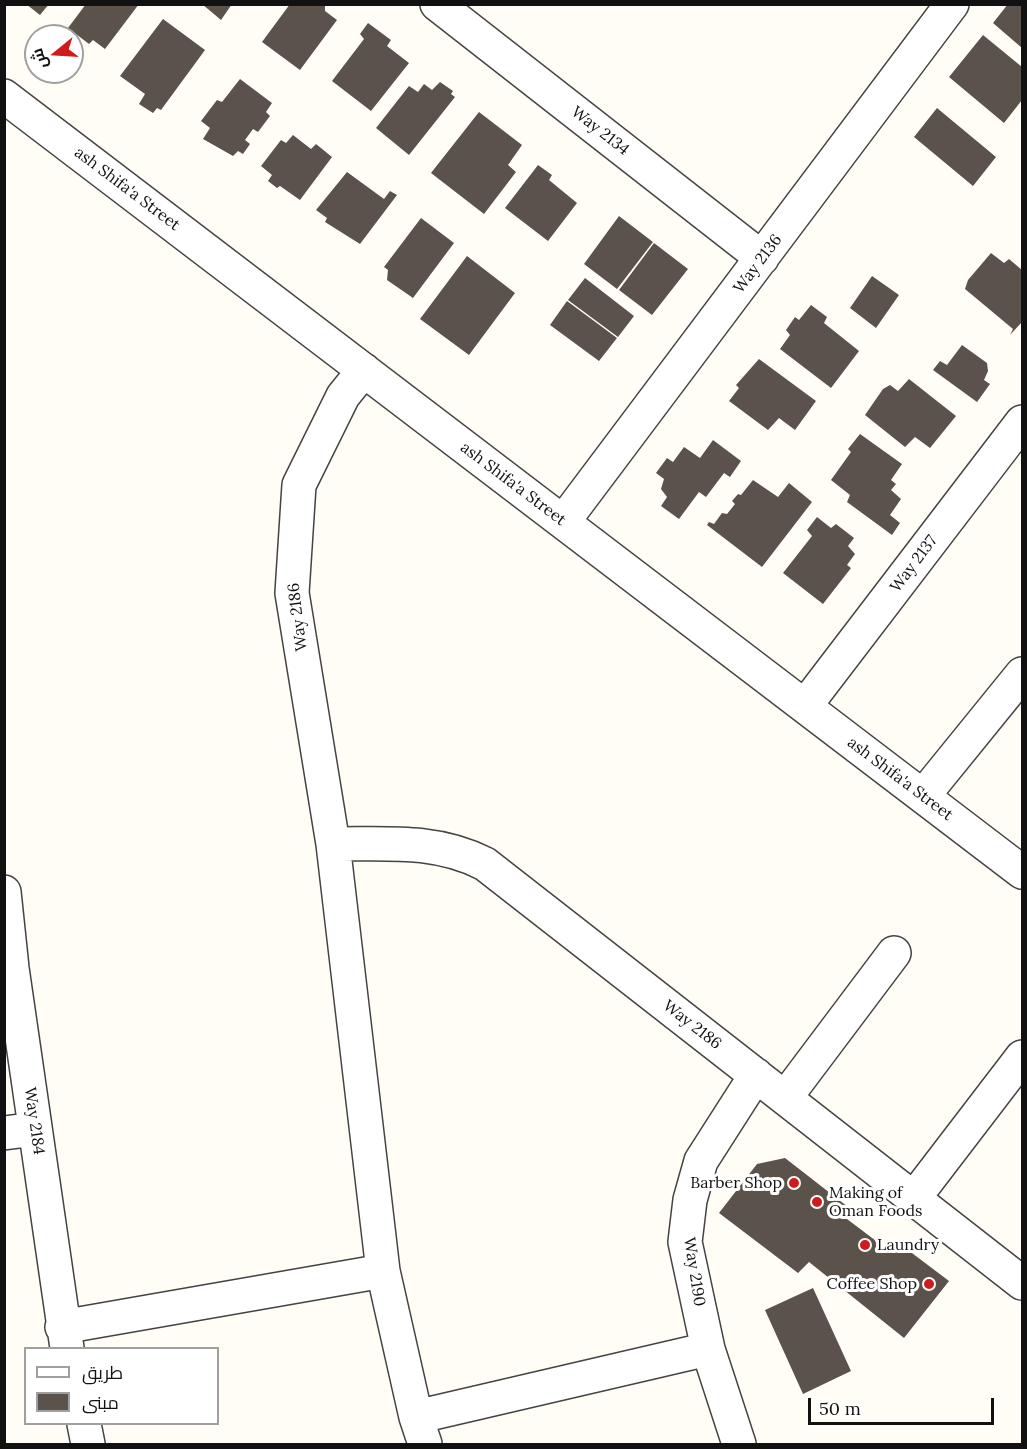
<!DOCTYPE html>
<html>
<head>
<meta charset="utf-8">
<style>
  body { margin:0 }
  #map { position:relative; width:1027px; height:1449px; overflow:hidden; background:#fffdf5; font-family:Lora,Cairo,serif }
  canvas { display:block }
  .frame { position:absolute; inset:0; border:6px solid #111; pointer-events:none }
  .legend { position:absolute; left:24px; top:1347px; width:195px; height:78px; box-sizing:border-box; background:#fff; border:2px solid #a0a0a0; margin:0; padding:8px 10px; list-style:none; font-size:18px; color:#111 }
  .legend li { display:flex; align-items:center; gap:12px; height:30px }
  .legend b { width:30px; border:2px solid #a0a0a0 }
  .north { position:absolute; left:24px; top:24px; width:60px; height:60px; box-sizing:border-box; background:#fff; border:2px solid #a0a0a0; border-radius:50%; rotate:252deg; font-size:16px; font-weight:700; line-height:24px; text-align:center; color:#111 }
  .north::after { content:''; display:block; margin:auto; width:21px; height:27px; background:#ce1c1c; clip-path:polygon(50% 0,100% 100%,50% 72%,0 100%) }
  .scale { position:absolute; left:808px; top:1398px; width:186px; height:27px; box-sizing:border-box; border:3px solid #111; border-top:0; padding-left:8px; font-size:18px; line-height:21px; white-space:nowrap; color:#111; -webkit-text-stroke:4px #fff; paint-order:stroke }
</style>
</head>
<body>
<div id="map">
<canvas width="1027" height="1449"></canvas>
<div class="frame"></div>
<ul class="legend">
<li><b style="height:8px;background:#fff"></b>طريق</li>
<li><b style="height:16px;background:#5b524c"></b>مبنى</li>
</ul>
<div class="north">ش</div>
<div class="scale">50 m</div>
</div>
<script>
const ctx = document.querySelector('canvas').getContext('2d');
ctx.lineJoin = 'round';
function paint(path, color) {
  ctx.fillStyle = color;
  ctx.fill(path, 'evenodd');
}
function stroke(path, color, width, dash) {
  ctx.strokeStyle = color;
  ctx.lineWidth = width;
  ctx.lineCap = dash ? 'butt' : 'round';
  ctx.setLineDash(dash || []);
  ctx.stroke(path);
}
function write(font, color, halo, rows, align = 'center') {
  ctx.font = font + ' Lora,serif';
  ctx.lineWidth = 6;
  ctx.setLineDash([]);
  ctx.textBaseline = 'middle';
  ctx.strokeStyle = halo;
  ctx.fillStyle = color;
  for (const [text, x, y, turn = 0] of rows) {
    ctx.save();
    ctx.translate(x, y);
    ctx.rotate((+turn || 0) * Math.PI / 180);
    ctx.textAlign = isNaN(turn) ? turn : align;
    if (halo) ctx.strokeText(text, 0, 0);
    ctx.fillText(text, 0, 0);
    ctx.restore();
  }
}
const building = new Path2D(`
  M26,4H49L40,15Z
  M86,4H139L105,49L93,40L89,44L68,28Z
  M202,4H232L221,20Z
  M290,4H325V11L337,20L300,70L262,42Z
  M1008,4H1022V48L993,23Z
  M163,19L205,50L161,110L157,108L153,113L139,104L145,94L120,76Z
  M368,23L391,40L387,46L409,63L371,111L332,81L364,39L360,34Z
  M983,35L1022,67V100L1004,123L949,77Z
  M240,79L272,103L266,112L270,116L258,132L253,129L245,140L250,144L243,154L238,151L233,156L203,139L210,128L201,121L217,100L222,102Z
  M440,82L453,91L451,94L455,97L409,155L376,128L409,86L418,92L424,84L432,90Z
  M937,108L996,157L973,186L914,137Z
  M479,112L522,145L508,165L516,172L484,214L431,173Z
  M293,135L311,149L316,144L332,157L300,200L280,186L277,188L268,181L272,175L261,166L281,140L286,143Z
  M538,165L552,175L549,180L577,203L548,241L505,208Z
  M347,172L384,199L390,191L397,195L360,244L325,222L327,218L316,210Z
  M619,216L653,242L617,289L584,264Z
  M421,218L454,243L413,298L387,280L388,270L384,267Z
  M654,243L688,269L652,315L619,290Z
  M991,253L1004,263L1009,259L1022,270V322L1010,335L1013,329L965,289L968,280Z
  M467,256L515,293L469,355L420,319Z
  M872,276L899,295L876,328L850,308Z
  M585,278L634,316L618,337L568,300Z
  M567,301L617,338L599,361L550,325Z
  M811,305L827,317L824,323L859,351L831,388L780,349L790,335L786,330L795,317L799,320Z
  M962,345L987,363L988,371L984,380L990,384L977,402L933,370L940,361L947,365Z
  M759,359L816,401L795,430L779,418L768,430L729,401L739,388L736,385Z
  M909,379L956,416L930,448L915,437L905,447L865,415L883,389L890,385L898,391Z
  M860,434L902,464L891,480L896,484L891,490L901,499L890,515L900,523L892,535L847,502L850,495L831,480L851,452L848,449Z
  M713,440L741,461L730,477L724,473L706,497L699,492L679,519L661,506L667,497L661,489L664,479L656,473L667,458L673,462L684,447L700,458Z
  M753,480L778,497L789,483L812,502L762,567L707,525L709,522L714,524L722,513L727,514L735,504L732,501L738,494L741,495Z
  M817,517L831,528L836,524L854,538L848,546L855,554L847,565L851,568L823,604L783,573L812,536L807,530Z
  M785,1158L848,1207L843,1216L888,1250L896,1241L949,1281L904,1338L809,1262L798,1273L719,1213L757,1164Z
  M813,1288L851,1371L803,1394L765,1310Z`);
const minor = new Path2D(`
  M437,4L762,258
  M4,96L1022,872
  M364,370L343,396L299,485L292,593L333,844L383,1271L416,1417L425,1444
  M563,522L952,4
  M805,706L1022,422
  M923,796L1022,674
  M333,844C386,844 437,839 485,864L1022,1283
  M4,892L12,968L67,1348
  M785,1098L894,953
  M4,1133L35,1129
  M914,1198L1022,1057
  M62,1327L383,1271
  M416,1417L708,1349
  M84,1424L88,1444
  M739,1444L708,1349L685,1242L690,1200L701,1161L756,1075`);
const markers = [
  [794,1183,6,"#ce1c1c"],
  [817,1202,6,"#ce1c1c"],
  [865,1245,6,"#ce1c1c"],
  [929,1284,6,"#ce1c1c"]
];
const streetNames = [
  ["Way 2134",600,131,38],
  ["ash Shifa'a Street",127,189,37],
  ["Way 2136",758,264,-53],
  ["ash Shifa'a Street",513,484,37],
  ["Way 2137",914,564,-53],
  ["Way 2186",298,617,-97],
  ["ash Shifa'a Street",900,779,37],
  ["Way 2186",692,1025,38],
  ["Way 2184",34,1121,82],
  ["Way 2190",694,1272,81]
];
const poiNames = [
  ["Barber Shop",782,1183],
  ["Making of",829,1193,"left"],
  ["Oman Foods",829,1211,"left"],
  ["Laundry",877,1245,"left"],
  ["Coffee Shop",917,1284]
];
paint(building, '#5b524c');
stroke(minor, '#444', 36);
stroke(minor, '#fff', 33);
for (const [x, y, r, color] of markers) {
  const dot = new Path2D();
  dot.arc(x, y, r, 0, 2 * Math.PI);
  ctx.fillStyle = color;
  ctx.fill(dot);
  stroke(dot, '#fff', 2);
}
write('16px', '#111', '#fff', streetNames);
write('16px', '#111', '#fff', poiNames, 'right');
</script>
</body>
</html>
